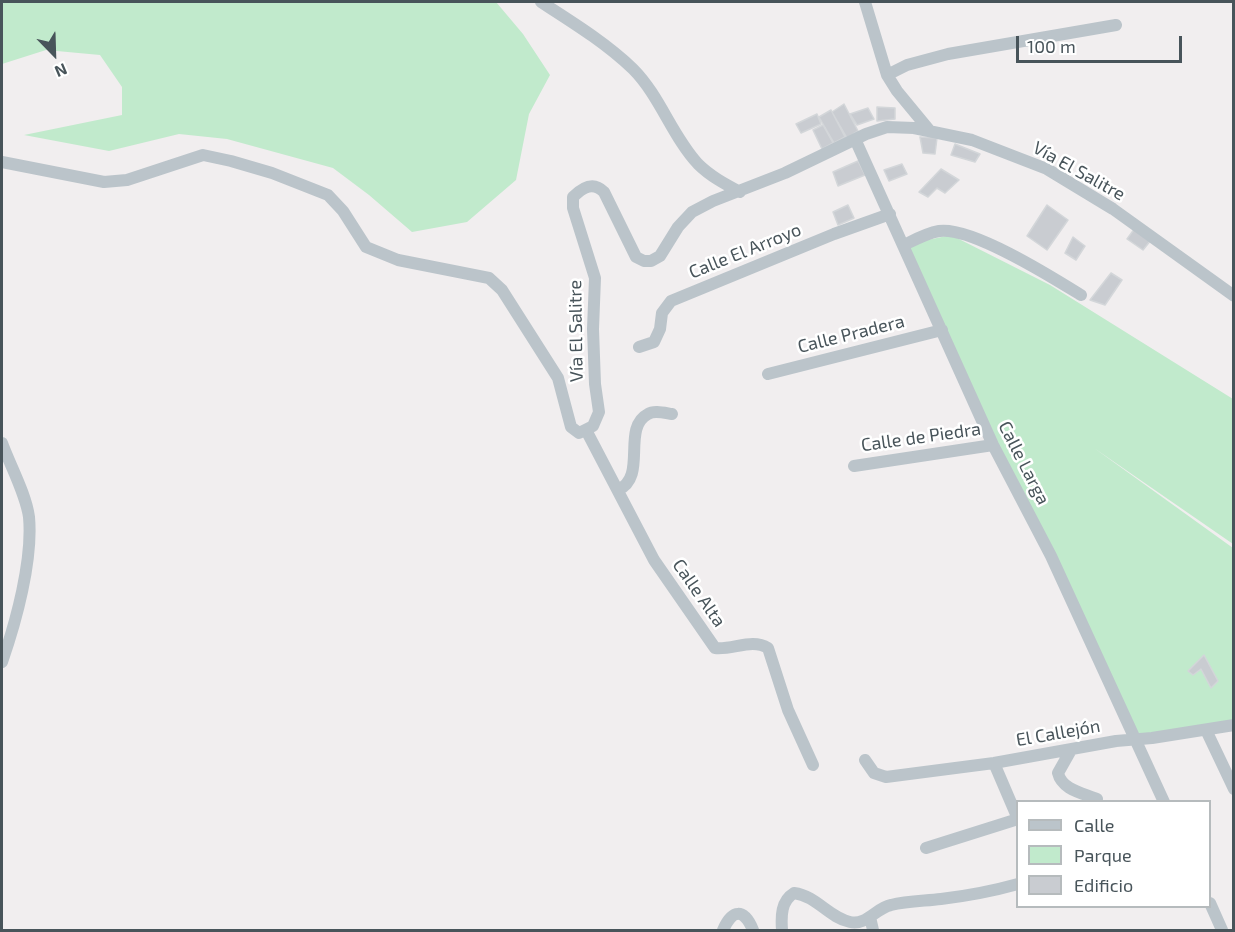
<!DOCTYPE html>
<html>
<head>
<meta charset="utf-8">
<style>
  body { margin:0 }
  #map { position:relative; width:1235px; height:932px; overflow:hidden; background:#f1eeef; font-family:"Exo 2",sans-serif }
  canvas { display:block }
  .frame { position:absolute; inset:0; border:3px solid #48545a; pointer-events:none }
  .legend { position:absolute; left:1016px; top:800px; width:195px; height:108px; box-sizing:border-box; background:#fff; border:2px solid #b6bbbd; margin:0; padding:8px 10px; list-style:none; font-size:18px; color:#48545a }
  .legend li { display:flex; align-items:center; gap:12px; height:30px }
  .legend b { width:30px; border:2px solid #b6bbbd }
  .north { position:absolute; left:24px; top:24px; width:60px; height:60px; -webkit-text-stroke:4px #fff; paint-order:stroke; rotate:157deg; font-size:16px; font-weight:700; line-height:24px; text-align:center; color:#48545a }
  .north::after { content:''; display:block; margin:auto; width:21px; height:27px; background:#48545a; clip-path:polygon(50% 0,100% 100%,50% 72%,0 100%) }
  .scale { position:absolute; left:1016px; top:36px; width:166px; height:27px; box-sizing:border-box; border:3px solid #48545a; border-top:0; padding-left:8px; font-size:18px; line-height:21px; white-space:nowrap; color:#48545a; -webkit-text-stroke:4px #fff; paint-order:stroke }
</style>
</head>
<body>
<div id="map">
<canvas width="1235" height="932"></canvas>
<div class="frame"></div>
<ul class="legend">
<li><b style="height:8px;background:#bbc4ca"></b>Calle</li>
<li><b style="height:16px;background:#c1eacc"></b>Parque</li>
<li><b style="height:16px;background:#c9ccd1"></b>Edificio</li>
</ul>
<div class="north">N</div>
<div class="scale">100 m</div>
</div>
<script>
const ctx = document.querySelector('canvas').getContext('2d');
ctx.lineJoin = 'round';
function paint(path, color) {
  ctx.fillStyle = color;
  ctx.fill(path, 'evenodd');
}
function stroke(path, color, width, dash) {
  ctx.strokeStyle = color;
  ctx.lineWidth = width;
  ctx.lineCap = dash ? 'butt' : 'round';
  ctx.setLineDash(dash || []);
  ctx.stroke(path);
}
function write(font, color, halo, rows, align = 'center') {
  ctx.font = font + ' "Exo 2",sans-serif';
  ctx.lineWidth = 5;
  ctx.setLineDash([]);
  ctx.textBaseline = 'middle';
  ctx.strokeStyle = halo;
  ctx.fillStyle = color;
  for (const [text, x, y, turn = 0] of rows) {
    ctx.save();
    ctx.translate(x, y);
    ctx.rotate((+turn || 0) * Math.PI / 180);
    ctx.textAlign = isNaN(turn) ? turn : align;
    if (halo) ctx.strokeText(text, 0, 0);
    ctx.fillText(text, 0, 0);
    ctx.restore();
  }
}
const green = new Path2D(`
  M2,2H496L523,34L550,75L529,114L516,180L467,222L412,232L369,195L333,168L227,139L179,134L109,151L24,135L122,115V87L100,55L46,50L2,64Z
  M951,235L1050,285L1233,399V544L1094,448L1233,548V722L1136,740L904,245Z`);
const building = new Path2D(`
  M844,104L858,131L847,138L832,112Z
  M877,107L895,108V119L877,121Z
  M868,108L874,119L857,125L850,114Z
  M831,110L845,137L834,143L819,117Z
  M817,114L821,124L801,133L796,124Z
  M823,125L833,143L822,149L813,130Z
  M920,137L937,138L935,154L923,153Z
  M955,144L980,154L975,162L951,155Z
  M858,161L865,175L838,186L833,172Z
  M902,164L907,174L889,181L884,170Z
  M941,169L959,180L945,193L937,188L928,197L919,192Z
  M848,205L854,218L838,225L833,212Z
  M1047,205L1068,220L1047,250L1027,236Z
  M1135,228L1151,240L1143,250L1127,239Z
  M1073,237L1085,246L1076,260L1065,253Z
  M1111,273L1122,280L1105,305L1090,300Z
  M1204,655L1218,681L1211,688L1201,669L1193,675L1188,671Z`);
const minor = new Path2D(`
  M541,2C572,22 606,43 633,69C660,96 672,136 698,164C710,176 725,184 740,192
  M865,2L887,75L897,91L930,131
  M887,75L907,65L948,54L1116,25
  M855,139L993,445L1051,556L1164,802
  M2,162L104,182L127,180L203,155L231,161L272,173L328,195L343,211L366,247L398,260L489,278L502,290L558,378L571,427L579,433L593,426L599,412L595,384L593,329L595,278L573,208V197C583,187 593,181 604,192L636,257L644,261H651L660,256L678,227L692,212L713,201L785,173L866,134L887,127L914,128L972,140L1047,169L1113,209L1234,296
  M904,245C914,240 927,233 939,231C971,226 1052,277 1081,295
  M639,347L654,342L660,329L662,313L671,301L834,234L890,214
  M768,374L942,330
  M586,430L654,560L715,648C733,650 752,638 768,648L788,710L813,765
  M2,443C10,465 26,494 29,517C33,560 16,622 2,662
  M854,466L993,445
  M618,490C648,477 621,428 648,414C654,410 665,413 672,414
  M1206,730L1234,789
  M1071,750L1058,773C1062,790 1083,793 1097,799
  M865,760L874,773L886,777L994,763L1116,741L1152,738L1234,725
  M994,763L1018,819
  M926,848L1018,819
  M1210,903L1222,930
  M870,917L873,930
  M723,930C732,909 744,908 753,930
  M782,930C781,916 781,901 794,893C817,896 828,917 850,922C866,926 876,908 891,905C907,901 924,901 941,899C966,896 993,891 1018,884`);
const streetNames = [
  ["Vía El Salitre",1079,171,29],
  ["Calle El Arroyo",745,251,-22],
  ["Vía El Salitre",576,331,-91],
  ["Calle Pradera",851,334,-14],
  ["Calle de Piedra",921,437,-8],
  ["Calle Larga",1024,463,63],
  ["Calle Alta",699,593,55],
  ["El Callejón",1058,733,-10]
];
paint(green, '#c1eacc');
paint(building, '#c9ccd1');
stroke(building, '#d3d6d9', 1.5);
stroke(minor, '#bbc4ca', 12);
write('18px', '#48545a', '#fff', streetNames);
</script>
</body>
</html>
